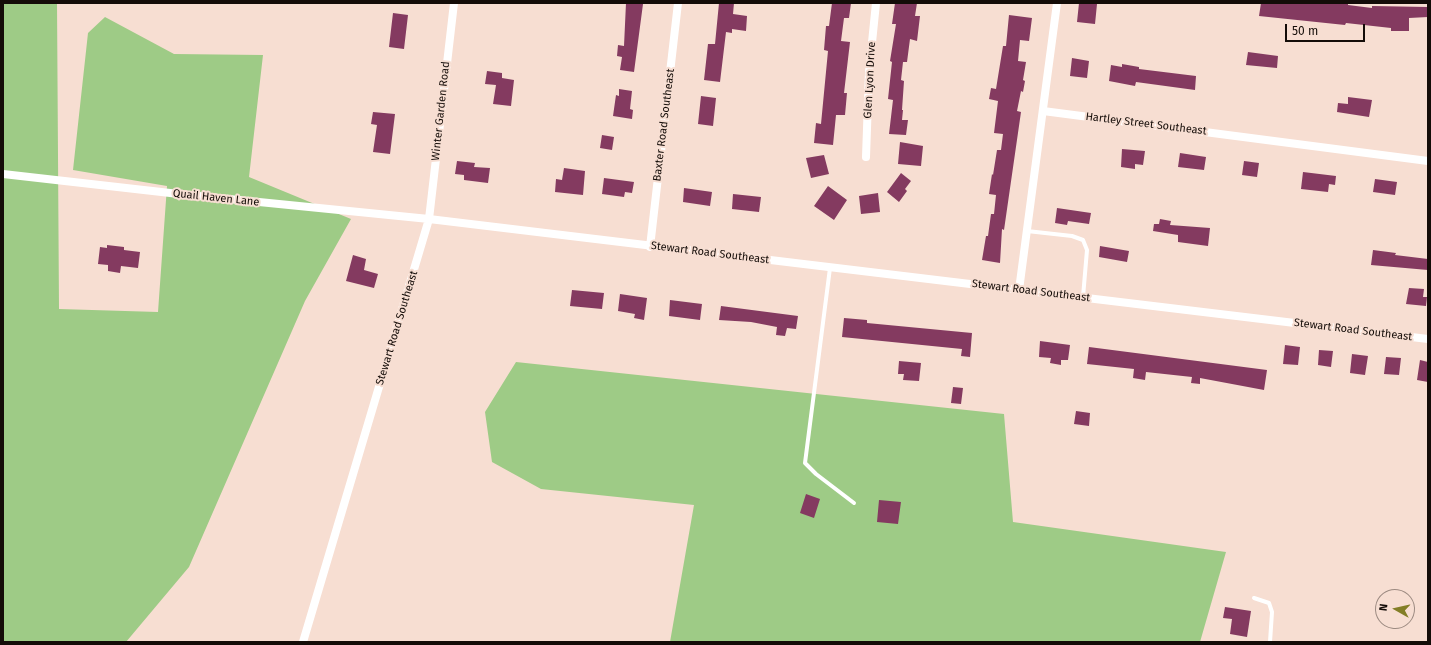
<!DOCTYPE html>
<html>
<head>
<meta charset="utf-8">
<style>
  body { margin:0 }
  #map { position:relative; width:1431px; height:645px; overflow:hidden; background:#f7ded2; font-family:"Fira Sans",sans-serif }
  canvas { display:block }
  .frame { position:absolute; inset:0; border:4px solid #140c08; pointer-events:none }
  .north { position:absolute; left:1375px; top:589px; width:40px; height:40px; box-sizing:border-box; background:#f7ded2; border:1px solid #9c8a81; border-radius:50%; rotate:278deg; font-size:11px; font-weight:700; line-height:16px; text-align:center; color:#140c08 }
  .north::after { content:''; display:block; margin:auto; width:14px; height:18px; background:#837e26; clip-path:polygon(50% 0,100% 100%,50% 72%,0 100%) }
  .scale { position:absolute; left:1285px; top:24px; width:80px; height:18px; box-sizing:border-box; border:2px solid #140c08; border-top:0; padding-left:5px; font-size:12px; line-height:14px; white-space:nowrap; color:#140c08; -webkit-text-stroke:3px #f7ded2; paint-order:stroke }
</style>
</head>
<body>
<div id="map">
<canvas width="1431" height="645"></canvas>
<div class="frame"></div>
<div class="north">N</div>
<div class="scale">50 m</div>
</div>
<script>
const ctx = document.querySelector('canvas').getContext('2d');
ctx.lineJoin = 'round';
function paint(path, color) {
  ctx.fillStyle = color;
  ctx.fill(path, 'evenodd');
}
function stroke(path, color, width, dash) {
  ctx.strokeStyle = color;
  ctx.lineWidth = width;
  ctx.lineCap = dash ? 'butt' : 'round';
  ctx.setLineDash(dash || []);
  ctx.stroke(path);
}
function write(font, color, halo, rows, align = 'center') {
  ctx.font = font + ' "Fira Sans",sans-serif';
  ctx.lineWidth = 4;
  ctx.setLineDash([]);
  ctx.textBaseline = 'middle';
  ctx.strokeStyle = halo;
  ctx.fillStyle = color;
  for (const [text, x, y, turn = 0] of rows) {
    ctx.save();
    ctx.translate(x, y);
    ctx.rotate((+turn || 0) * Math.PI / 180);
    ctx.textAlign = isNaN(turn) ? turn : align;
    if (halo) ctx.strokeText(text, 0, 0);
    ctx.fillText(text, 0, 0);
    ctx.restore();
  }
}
const green = new Path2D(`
  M3,3H57L59,309L158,312L167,186L73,170L88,33L105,17L174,54L263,55L249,177L351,219L305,301L189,567L126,642H3Z
  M516,362L1004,414L1013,522L1226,552L1200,642H670L694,505L541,489L492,462L485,412Z`);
const building = new Path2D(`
  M626,3L643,4L634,72L620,70L622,57L617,56L618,45L624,46Z
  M719,3H734L733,14L747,16L746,31L732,29V33L726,32L720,82L704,80L708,44H715Z
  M832,3H851L849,18H844L841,41L850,42L844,93H847L845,115H836L833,145L814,143L816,123L821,124L828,51L824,50L826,26H829Z
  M895,3H917L915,16H920L917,41L910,39L907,62H903L901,80L904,81L902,110H903L902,120H908L906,135L889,134L893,100L888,99L892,62L890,61L896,24H892Z
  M1079,3L1097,4L1095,24L1077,22Z
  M1261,3H1348V5L1372,8V6L1428,7V17L1409,18V31H1391V28L1346,23L1345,25L1259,16Z
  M393,13L408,15L404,49L389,47Z
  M1009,15L1032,18L1029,41L1020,40L1018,61L1026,62L1023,80L1025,81L1023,92L1021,91L1017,111L1021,112L1004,230L1002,229L1000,263L982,260L986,236H988L991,214H994L996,195L989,194L992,174L993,175L997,150H1001L1003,134L994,133L998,101L989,99L991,88L996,89L1003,46H1006Z
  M1248,52L1278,56L1277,68L1246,65Z
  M1072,58L1089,61L1087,78L1070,76Z
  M1122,64L1139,67V69L1196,76L1195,90L1136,82L1135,86L1109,81L1111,65L1122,67Z
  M487,71L502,73V78L514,80L511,106L493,104L496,85L485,84Z
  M619,89L632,91L630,109L633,110L632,119L613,116L616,95L619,96Z
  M701,96L716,98L713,126L698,124Z
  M1348,97L1372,100L1369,117L1337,112L1338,103L1348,104Z
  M373,112L395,114L390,154L373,152L377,125L371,124Z
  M602,135L614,137L612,150L600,148Z
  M900,142L923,146L921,166L898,164Z
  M1122,149L1145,151L1143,165L1135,164V169L1121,167Z
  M1180,153L1206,157L1204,170L1178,167Z
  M824,155L829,174L811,178L806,158Z
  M457,161L475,163L474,167L490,168L488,183L464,180V175L455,174Z
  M1244,161L1259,163L1257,177L1242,175Z
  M564,168L585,171L583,195L555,192L556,179L562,180Z
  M1303,172L1336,176L1335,185L1329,184L1328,192L1301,189Z
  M901,173L911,181L905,189L907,191L899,202L887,192Z
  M604,178L634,182L632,193L625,192L624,197L602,194Z
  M1375,179L1397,182L1395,195L1373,192Z
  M828,186L847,200L834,220L814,206Z
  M684,188L712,192L710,206L683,202Z
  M878,193L880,212L861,214L859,196Z
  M733,194L761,197L759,212L732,209Z
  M1057,208L1091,213L1089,224L1068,221L1067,225L1055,223Z
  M1160,219L1171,221L1170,225L1210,228L1208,246L1178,242V235L1153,231L1154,224H1159Z
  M107,245L124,247V250L140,252L138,268L121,266L120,273L108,271V265L98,264L100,247L107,248Z
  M1100,246L1129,251L1127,262L1099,257Z
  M1373,250L1396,253L1395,255L1428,259V270L1371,265Z
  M353,255L366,259L364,270L378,274L374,288L346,281Z
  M1409,288L1424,289L1423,297H1427L1426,306L1406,304Z
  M572,290L604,293L602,309L570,306Z
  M620,294L647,298L644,320L634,318L635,314L618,311Z
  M670,300L702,304L700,320L669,316Z
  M721,306L798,316L796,329L787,328L785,336L776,335L777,327L751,322L719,320Z
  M844,318L867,320V323L972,333L970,357L961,356L962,349L842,337Z
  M1040,341L1070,345L1068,360H1061V365L1050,363L1051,358L1039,357Z
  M1285,345L1300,347L1298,365L1283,364Z
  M1089,347L1267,370L1264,390L1200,378V384L1191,383L1192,377L1146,372L1145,380L1133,378L1134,369L1087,364Z
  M1319,350L1333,351L1331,367L1318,365Z
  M1352,354L1368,356L1365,375L1350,373Z
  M1386,357L1401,358L1399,375L1384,374Z
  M1420,360L1428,362V382L1417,380Z
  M899,361L921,363L919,381L903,380L904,374H898Z
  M953,387L963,388L961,404L951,403Z
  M1076,411L1090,413L1089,426L1074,424Z
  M806,494L820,499L814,518L800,513Z
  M879,500L901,502L898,524L877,522Z
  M1225,607L1251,611L1247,637L1230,634L1232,619L1223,618Z`);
const service = new Path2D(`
  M1027,231L1072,236L1083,240L1087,250L1083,297
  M830,268L805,463L816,474L854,503
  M1254,598L1269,603L1272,612L1270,642`);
const minor = new Path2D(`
  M1043,111L1428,161
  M866,157L869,72L876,3
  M3,174L179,194L429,219L1428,339
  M650,247L678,3
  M1019,290L1057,3
  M303,642L429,219L454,3`);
const streetNames = [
  ["Glen Lyon Drive",870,80,-87],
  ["Winter Garden Road",441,111,-84],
  ["Hartley Street Southeast",1146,124,7],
  ["Baxter Road Southeast",664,125,-83],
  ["Quail Haven Lane",216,198,6],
  ["Stewart Road Southeast",710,253,7],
  ["Stewart Road Southeast",1031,291,7],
  ["Stewart Road Southeast",397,328,-73],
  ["Stewart Road Southeast",1353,330,7]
];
paint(green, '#9ecb86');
paint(building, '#843a60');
stroke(service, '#fff', 4);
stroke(minor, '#fff', 8);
write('11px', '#140c08', '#f7ded2', streetNames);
</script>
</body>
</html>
